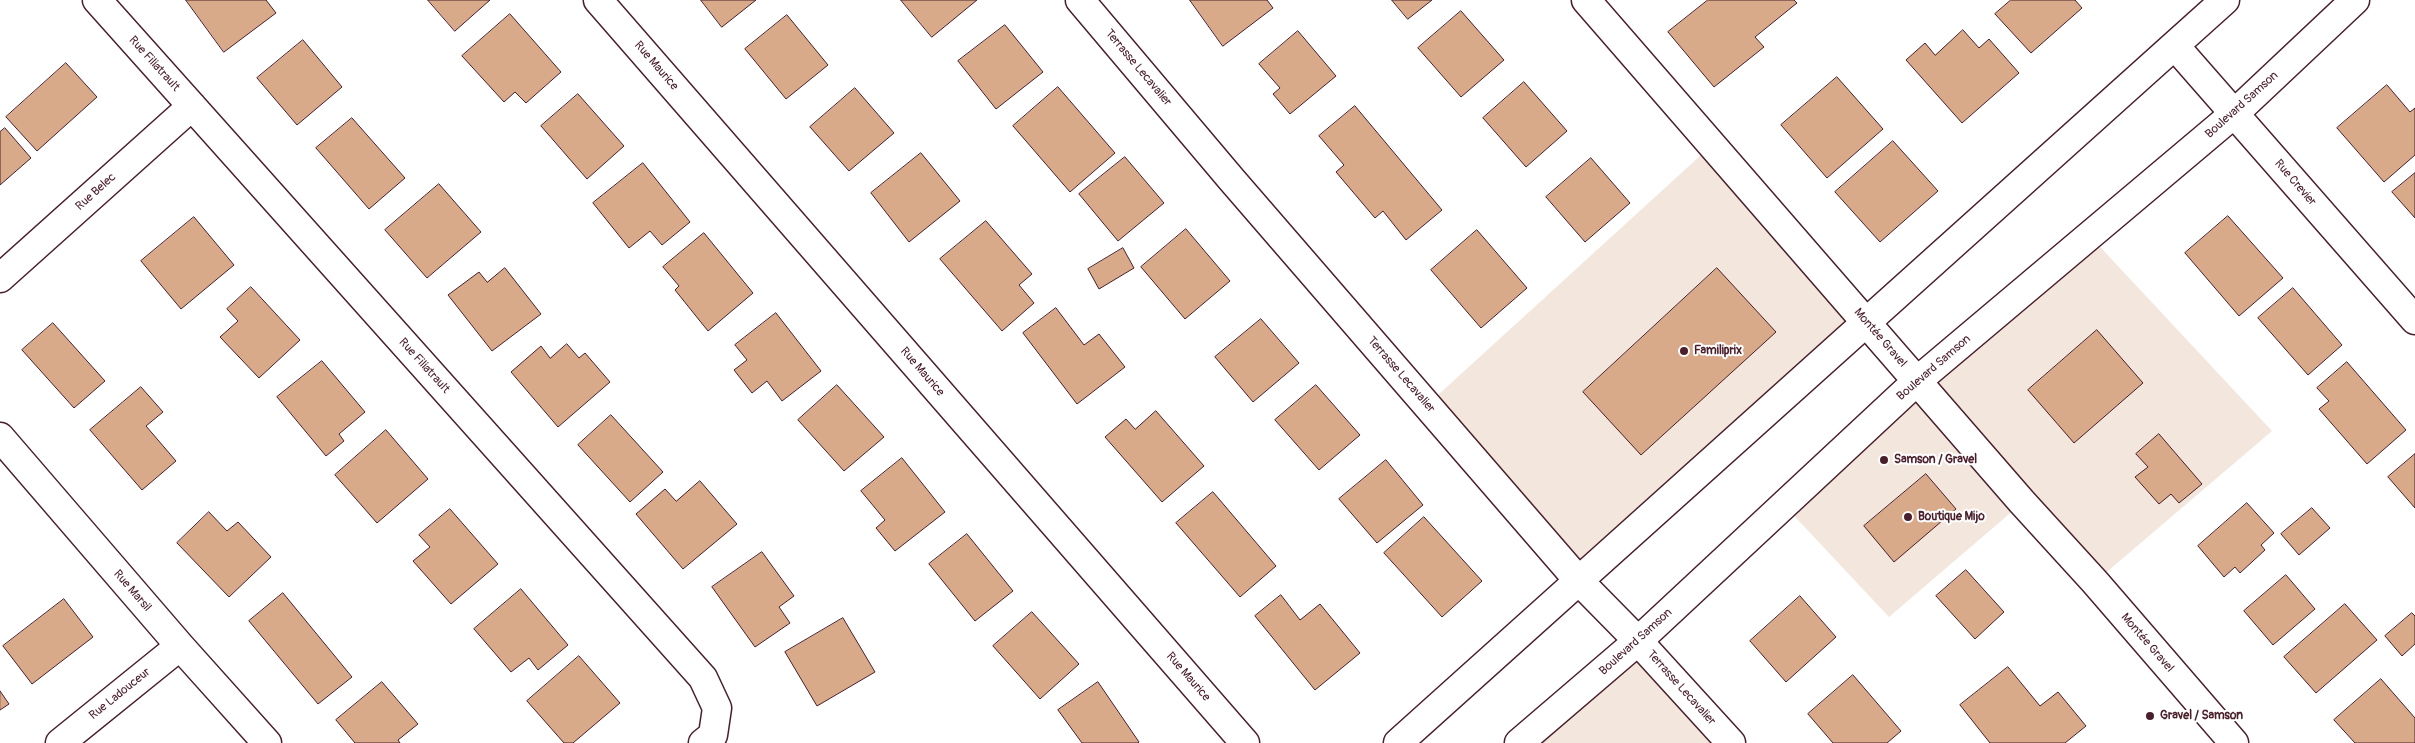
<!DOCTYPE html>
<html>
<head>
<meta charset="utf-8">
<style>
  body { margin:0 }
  canvas { display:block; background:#fff }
</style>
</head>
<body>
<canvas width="2415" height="743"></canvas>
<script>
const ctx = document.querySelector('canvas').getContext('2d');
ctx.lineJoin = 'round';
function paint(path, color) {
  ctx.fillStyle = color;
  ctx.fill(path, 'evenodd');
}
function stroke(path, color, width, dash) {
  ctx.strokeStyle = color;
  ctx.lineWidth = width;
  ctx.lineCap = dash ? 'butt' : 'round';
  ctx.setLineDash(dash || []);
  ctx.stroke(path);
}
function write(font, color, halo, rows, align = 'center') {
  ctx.font = font + ' Pangolin,sans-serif';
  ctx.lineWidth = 4;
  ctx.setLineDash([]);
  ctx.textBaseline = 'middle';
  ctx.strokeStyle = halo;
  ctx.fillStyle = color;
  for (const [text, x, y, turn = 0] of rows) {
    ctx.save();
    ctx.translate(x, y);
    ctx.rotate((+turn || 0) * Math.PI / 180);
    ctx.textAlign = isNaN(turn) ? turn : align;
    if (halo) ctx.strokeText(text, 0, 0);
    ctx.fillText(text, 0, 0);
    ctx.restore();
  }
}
const built = new Path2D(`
  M1712,145L1866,322L1579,581L1427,405Z
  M2089,235L2272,431L2095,582L2022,503L1889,617L1784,505Z
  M1638,641L1731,743H1520Z`);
const building = new Path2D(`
  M186,0H266L276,13L224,52Z
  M428,0H490L455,31Z
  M701,0H756L722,27Z
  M901,0H977L932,37Z
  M1190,0H1267L1273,8L1223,46Z
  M1392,0H1432L1408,19Z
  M1708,0H1794L1797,3L1755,37L1764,47L1714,87L1668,32Z
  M2011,0H2075L2082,8L2031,53L1995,14Z
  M1461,11L1504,60L1461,97L1418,48Z
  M510,14L561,72L526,103L515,92L504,102L462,56Z
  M787,15L828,65L786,99L745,49Z
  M1005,25L1043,72L996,109L958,61Z
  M1963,30L1979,48L1989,39L2019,73L1962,123L1906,60L1925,43L1935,55Z
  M1298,31L1336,76L1290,114L1273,94L1280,88L1259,64Z
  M303,40L342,87L297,125L257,78Z
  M66,63L97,97L37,151L6,117Z
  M1837,77L1883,129L1827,178L1781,125Z
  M1524,82L1567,131L1526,167L1483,118Z
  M2387,85L2410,112L2415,108V155L2384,182L2337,128Z
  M1058,87L1115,153L1070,192L1013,126Z
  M855,88L894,133L849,171L810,127Z
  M578,94L624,146L587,179L541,126Z
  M1355,106L1442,210L1406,240L1383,211L1375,218L1336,172L1344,165L1319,136Z
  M352,118L405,178L369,209L316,148Z
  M5,128L31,158L0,185V132Z
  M1893,141L1938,191L1880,242L1835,192Z
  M921,153L960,201L909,242L871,193Z
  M1125,157L1164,203L1118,241L1079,194Z
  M1591,158L1630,203L1585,242L1546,197Z
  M643,163L690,222L662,245L650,231L629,248L593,203Z
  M2415,173V218L2392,192Z
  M439,184L481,232L427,278L385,230Z
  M2228,216L2283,278L2239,316L2185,253Z
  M194,217L234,265L181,309L141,261Z
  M986,221L1032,274L1019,285L1034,303L1002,331L940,259Z
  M1186,229L1230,281L1185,319L1141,267Z
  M1477,230L1527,288L1481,328L1431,270Z
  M704,233L753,293L708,331L675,290L679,286L663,267Z
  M1123,248L1134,268L1099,289L1088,269Z
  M505,268L541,314L492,351L448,295L479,272L487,282Z
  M1717,268L1776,332L1641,455L1583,392Z
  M251,287L300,340L259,378L220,337L238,321L227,309Z
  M2293,288L2342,345L2308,375L2258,318Z
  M1056,308L1084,345L1099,334L1125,367L1077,404L1023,333Z
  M776,313L821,371L782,401L767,381L752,393L734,370L747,360L735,345Z
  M1261,319L1299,363L1253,402L1215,357Z
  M53,323L105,381L74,408L22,350Z
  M2097,330L2143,383L2074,443L2028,390Z
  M567,344L579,358L585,353L610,382L558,427L511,372L541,346L550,358Z
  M322,361L365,412L339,434L344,441L326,456L277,397Z
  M2347,362L2406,430L2367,464L2319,409L2329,401L2317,388Z
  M837,385L884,437L844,471L798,420Z
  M1316,385L1360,435L1319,470L1275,420Z
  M141,387L163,412L146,426L176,461L142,490L90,430Z
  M1156,411L1204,466L1162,502L1105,437L1126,419L1135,429Z
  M611,415L663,472L630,502L578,445Z
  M386,430L428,479L377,523L335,475Z
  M2159,434L2202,484L2179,503L2171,494L2159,504L2135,477L2148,467L2136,454Z
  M2415,454V508L2388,477Z
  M902,458L945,512L895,551L876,528L885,520L861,491Z
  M1386,460L1423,505L1377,543L1339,499Z
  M1926,474L1956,509L1894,562L1864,526Z
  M700,481L737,524L683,569L636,514L665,489L676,501Z
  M1213,492L1276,566L1240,597L1176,523Z
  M2247,503L2274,533L2261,545L2265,550L2240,573L2235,567L2224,577L2198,546Z
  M2312,508L2330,528L2299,555L2281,534Z
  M450,509L498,564L451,604L413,561L430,547L419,535Z
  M209,512L227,531L238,522L271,557L229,597L177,543Z
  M1424,517L1482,581L1442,617L1384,553Z
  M967,534L1013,591L975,621L929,564Z
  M762,552L794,596L779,607L790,623L755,647L712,587Z
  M1966,570L2004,612L1975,639L1936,596Z
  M2286,575L2315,609L2273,645L2244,611Z
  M521,589L568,645L538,670L529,658L511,672L474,629Z
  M283,593L352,677L318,704L249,621Z
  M1281,595L1300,620L1320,604L1360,653L1315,690L1255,616Z
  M1800,596L1836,637L1786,682L1750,641Z
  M64,599L93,637L32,684L3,646Z
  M2345,604L2377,640L2316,693L2284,657Z
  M1032,612L1079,664L1040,699L993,646Z
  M2412,613L2415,616V644L2402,656L2385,636Z
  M843,618L875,672L817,706L785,652Z
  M579,656L620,703L573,743H564L527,701Z
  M2008,667L2040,706L2058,692L2086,726L2065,743H1990L1960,705Z
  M1853,675L1901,731L1887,743H1833L1808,714Z
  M2381,679L2415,718V743H2355L2334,720Z
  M382,682L418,724L398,740L400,743H355L336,720Z
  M1098,682L1139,742L1138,743H1082L1058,710Z
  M0,691L9,704L0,710Z`);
const street = new Path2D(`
  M97,0L703,678L717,708L713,735L703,743
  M598,0L1245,743
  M1080,0L1232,180L1579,581L1638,641L1731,743
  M2175,46L2415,320
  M0,278L192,106
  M0,437L180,646L267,743
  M60,743L180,646`);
const secondary = new Path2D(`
  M1586,0L2022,502L2095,582L2234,743
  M1398,743L2225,0
  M1519,743L1638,641L1917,381L2235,113L2355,0`);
const markers = [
  [1684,351,5,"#4a1f2b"],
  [1884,460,5,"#4a1f2b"],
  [1908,517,5,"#4a1f2b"],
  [2150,716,5,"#4a1f2b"]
];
const streetNames = [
  ["Rue Filiatrault",154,64,48],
  ["Rue Maurice",656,66,49],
  ["Terrasse Lecavalier",1138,68,50],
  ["Boulevard Samson",2242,105,-42],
  ["Rue Crevier",2295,183,49],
  ["Rue Belec",96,192,-42],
  ["Montée Gravel",1880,338,49],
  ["Rue Filiatrault",424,366,48],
  ["Boulevard Samson",1934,368,-41],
  ["Rue Maurice",922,372,49],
  ["Terrasse Lecavalier",1401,375,49],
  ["Rue Marsil",132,591,49],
  ["Boulevard Samson",1636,642,-42],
  ["Montée Gravel",2147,643,49],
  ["Rue Maurice",1188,677,49],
  ["Terrasse Lecavalier",1681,688,48],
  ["Rue Ladouceur",120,694,-39]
];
const poiNames = [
  ["Familiprix",1694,351],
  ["Samson / Gravel",1894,460],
  ["Boutique Mijo",1918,517],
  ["Gravel / Samson",2160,716]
];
paint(built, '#f3e6dc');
paint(building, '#d8aa8a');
stroke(building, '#4a1f2b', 1);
stroke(street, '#4a1f2b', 31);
stroke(secondary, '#4a1f2b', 31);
stroke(street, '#fff', 28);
stroke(secondary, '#fff', 28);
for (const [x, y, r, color] of markers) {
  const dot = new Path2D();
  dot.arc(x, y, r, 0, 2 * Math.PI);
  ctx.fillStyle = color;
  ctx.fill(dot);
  stroke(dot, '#fff', 2);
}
write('12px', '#4a1f2b', '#fff', streetNames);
write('bold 12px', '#4a1f2b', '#fff', poiNames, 'left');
</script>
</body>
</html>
